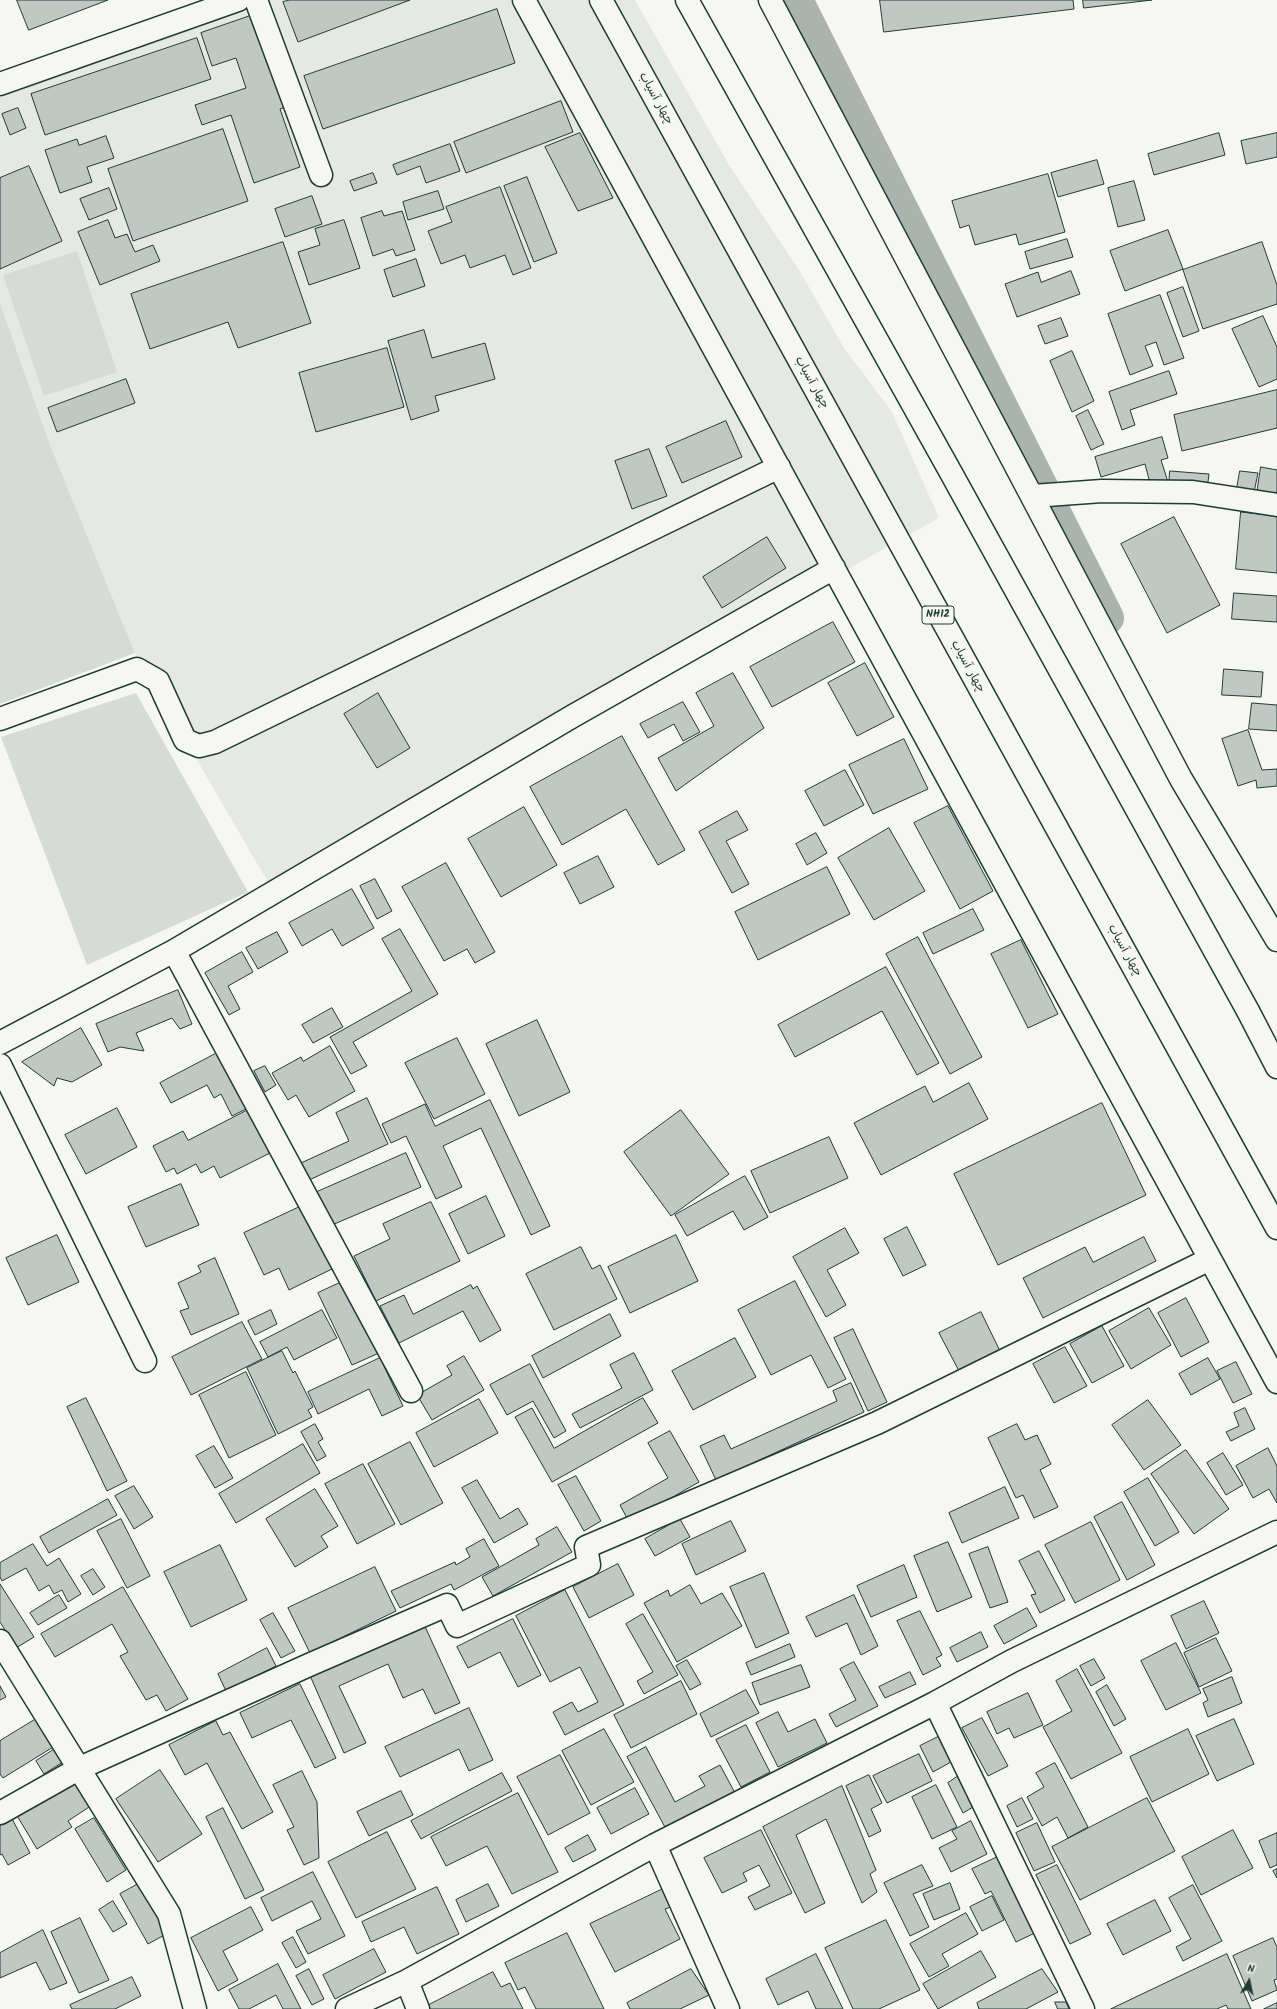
<!DOCTYPE html>
<html>
<head>
<meta charset="utf-8">
<style>
  body { margin:0 }
  #map { position:relative; width:1277px; height:2009px; overflow:hidden; background:#f6f6f2; font-family:Kalam,sans-serif }
  canvas { display:block }
  .north { position:absolute; left:1229px; top:1961px; width:40px; height:40px; -webkit-text-stroke:3px #f6f6f2; paint-order:stroke; rotate:9deg; font-size:11px; font-weight:700; line-height:16px; text-align:center; color:#1f3d34 }
  .north::after { content:''; display:block; margin:auto; width:14px; height:18px; background:#1f3d34; clip-path:polygon(50% 0,100% 100%,50% 72%,0 100%) }
</style>
</head>
<body>
<div id="map">
<canvas width="1277" height="2009"></canvas>
<div class="north">N</div>
</div>
<script>
const ctx = document.querySelector('canvas').getContext('2d');
ctx.lineJoin = 'round';
function paint(path, color) {
  ctx.fillStyle = color;
  ctx.fill(path, 'evenodd');
}
function stroke(path, color, width, dash) {
  ctx.strokeStyle = color;
  ctx.lineWidth = width;
  ctx.lineCap = dash ? 'butt' : 'round';
  ctx.setLineDash(dash || []);
  ctx.stroke(path);
}
function write(font, color, halo, rows, align = 'center') {
  ctx.font = font + ' Kalam,"Playpen Sans Arabic",sans-serif';
  ctx.lineWidth = 3;
  ctx.setLineDash([]);
  ctx.textBaseline = 'middle';
  ctx.strokeStyle = halo;
  ctx.fillStyle = color;
  for (const [text, x, y, turn = 0] of rows) {
    ctx.save();
    ctx.translate(x, y);
    ctx.rotate((+turn || 0) * Math.PI / 180);
    ctx.textAlign = isNaN(turn) ? turn : align;
    if (halo) ctx.strokeText(text, 0, 0);
    ctx.fillText(text, 0, 0);
    ctx.restore();
  }
}
const built = new Path2D(`
  M259,0H635L729,165L799,270L844,348L892,412L939,518L273,891L135,653L50,445L0,303V92Z`);
const green = new Path2D(`
  M77,251L117,372L44,396L3,275Z
  M0,303L50,445L135,653L0,704Z
  M136,693L248,892L87,965L1,737Z`);
const canal = new Path2D(`
  M796,0L1107,618`);
const building = new Path2D(`
  M17,0H108L29,30Z
  M290,0H410L298,42L283,2Z
  M880,0H1073L1074,9L884,32Z
  M1083,0H1152L1084,8Z
  M497,9L515,63L323,129L304,76Z
  M253,15L285,107L280,109L300,167L254,183L231,115L202,125L195,105L246,88L236,58L212,66L201,33Z
  M197,38L211,79L45,135L31,94Z
  M561,101L573,132L466,173L454,142Z
  M18,108L26,128L10,135L2,114Z
  M223,129L248,201L133,241L108,169Z
  M580,133L613,198L578,211L545,147Z
  M1219,133L1225,155L1154,175L1148,154Z
  M1277,133V157L1246,164L1241,141Z
  M106,136L114,158L87,167L92,182L60,193L45,150L77,139L79,145Z
  M450,144L460,171L426,183L420,166L397,175L393,165Z
  M1097,160L1104,184L1058,197L1051,173Z
  M29,166L62,241L0,269V178Z
  M373,173L377,183L354,191L350,181Z
  M1048,174L1065,232L1019,245L1016,234L975,245L969,225L960,228L952,201Z
  M527,177L557,253L534,262L504,186Z
  M1134,181L1145,220L1118,227L1108,188Z
  M500,187L531,268L513,275L505,255L470,268L465,255L441,264L428,231L452,222L446,207Z
  M109,188L117,209L89,220L80,199Z
  M438,191L444,209L408,220L403,202Z
  M312,196L322,224L285,237L275,209Z
  M382,211L384,216L402,211L415,250L396,256L393,249L373,256L361,218Z
  M108,220L115,238L127,234L135,252L153,245L160,261L100,285L78,232Z
  M344,220L360,268L309,285L298,252L320,245L315,229Z
  M1168,230L1183,269L1125,291L1110,251Z
  M1067,239L1073,257L1030,269L1025,252Z
  M283,242L311,323L238,348L228,322L150,349L131,294Z
  M1262,242L1277,285V304L1203,329L1183,270Z
  M416,259L425,286L393,297L384,270Z
  M1071,271L1080,294L1017,317L1005,284L1038,272L1041,282Z
  M1183,287L1199,331L1183,337L1167,293Z
  M1160,295L1184,358L1164,365L1156,342L1145,346L1153,366L1130,375L1108,314Z
  M1263,316L1277,347V379L1259,387L1232,329Z
  M1061,318L1068,336L1045,344L1038,326Z
  M424,330L432,358L485,343L495,379L435,396L439,411L411,420L388,341Z
  M387,348L404,407L316,432L299,373Z
  M1072,351L1094,401L1072,412L1050,361Z
  M1169,371L1177,394L1130,410L1135,425L1122,430L1109,392Z
  M126,379L135,403L57,432L48,408Z
  M1277,390V428L1182,451L1174,415Z
  M1088,410L1104,444L1091,450L1076,416Z
  M726,421L742,457L682,483L666,447Z
  M1162,437L1168,458L1161,460L1168,482L1151,487L1145,464L1101,477L1095,457Z
  M649,449L667,496L632,509L615,461Z
  M1261,467L1277,470V496L1257,493Z
  M1170,471L1209,474L1207,490L1169,487Z
  M1240,471L1258,473L1253,497L1236,494Z
  M1241,512L1277,516V573L1236,569Z
  M1174,517L1220,605L1167,633L1121,544Z
  M767,537L786,568L722,608L703,577Z
  M1234,593L1277,596V622L1232,619Z
  M833,622L855,662L772,707L750,667Z
  M865,663L894,717L857,736L828,683Z
  M1224,669L1263,672L1261,697L1222,695Z
  M733,673L764,728L676,791L658,758L714,726L696,693Z
  M378,693L410,748L377,768L344,714Z
  M683,702L700,732L683,741L674,724L648,738L640,724Z
  M1252,703L1277,705V731L1249,729Z
  M1248,730L1262,770L1277,769V786L1257,788L1256,780L1238,786L1222,739Z
  M622,736L685,850L658,865L626,809L562,845L530,787Z
  M904,739L928,789L873,814L849,765Z
  M845,770L864,805L824,826L805,791Z
  M948,806L993,891L960,909L914,823Z
  M524,807L557,865L501,897L468,839Z
  M737,811L748,830L726,841L749,884L732,893L699,832Z
  M889,828L925,891L874,920L838,858Z
  M816,833L827,853L807,865L796,844Z
  M598,856L614,887L580,904L564,873Z
  M446,863L495,952L475,963L467,949L444,961L402,887Z
  M827,867L850,914L758,960L735,912Z
  M375,879L392,911L377,919L360,886Z
  M352,889L374,928L342,946L332,929L302,946L289,923Z
  M973,909L984,930L933,954L923,933Z
  M400,929L438,994L353,1042L367,1066L351,1074L330,1037L412,991L382,939Z
  M277,932L288,952L258,969L246,948Z
  M918,937L982,1057L950,1074L886,954Z
  M1021,940L1058,1014L1028,1028L991,954Z
  M242,952L253,972L228,986L240,1009L229,1015L205,973Z
  M886,967L939,1063L917,1075L882,1011L795,1057L778,1025Z
  M178,990L192,1024L180,1029L172,1018L136,1033L144,1051L120,1047L108,1052L96,1024Z
  M332,1008L343,1027L313,1043L302,1025Z
  M537,1020L570,1092L519,1116L486,1044Z
  M81,1028L102,1065L72,1082L57,1078L54,1086L22,1062Z
  M457,1038L485,1094L434,1119L405,1063Z
  M330,1046L355,1091L309,1117L296,1095L288,1100L272,1073L301,1057L303,1061Z
  M223,1050L252,1106L232,1116L221,1094L214,1098L207,1085L171,1103L160,1083Z
  M265,1066L276,1085L265,1092L254,1071Z
  M969,1083L988,1119L881,1175L854,1123L925,1086L933,1102Z
  M367,1098L388,1144L309,1180L301,1163L349,1141L336,1113Z
  M490,1100L550,1226L531,1235L481,1128L443,1146L462,1187L436,1199L406,1136L391,1143L382,1124L425,1104L435,1126Z
  M1102,1103L1146,1195L998,1265L954,1174Z
  M117,1108L137,1147L86,1174L65,1135Z
  M250,1109L272,1152L220,1178L214,1166L201,1173L196,1164L177,1174L174,1168L166,1172L153,1146L183,1131L188,1140Z
  M681,1110L729,1174L671,1216L624,1152Z
  M829,1137L848,1178L770,1213L751,1171Z
  M406,1153L421,1187L332,1225L317,1192Z
  M745,1176L768,1217L744,1230L733,1211L687,1236L675,1215Z
  M181,1184L199,1225L146,1247L128,1207Z
  M486,1196L505,1236L468,1254L449,1214Z
  M431,1202L460,1261L376,1301L354,1256L390,1239L383,1224Z
  M306,1204L336,1267L289,1290L279,1268L264,1275L244,1233Z
  M907,1227L926,1265L903,1276L884,1239Z
  M845,1228L859,1253L827,1270L846,1305L826,1317L793,1257Z
  M57,1235L79,1282L28,1305L6,1258Z
  M676,1235L698,1281L630,1313L608,1267Z
  M1144,1237L1156,1261L1043,1318L1023,1278L1085,1247L1093,1262Z
  M581,1247L592,1269L600,1265L617,1299L554,1330L526,1274Z
  M215,1258L239,1314L191,1335L180,1311L189,1308L178,1283L201,1272L198,1266Z
  M344,1281L379,1353L352,1365L318,1293Z
  M795,1281L846,1379L828,1388L811,1355L771,1375L738,1310Z
  M471,1285L473,1289L477,1286L501,1330L480,1342L463,1311L399,1343L380,1306L404,1295L413,1314Z
  M1186,1298L1209,1342L1181,1357L1158,1313Z
  M1149,1308L1171,1345L1131,1369L1109,1331Z
  M271,1310L277,1324L255,1335L248,1321Z
  M322,1310L337,1338L294,1360L287,1347L268,1357L260,1342Z
  M981,1312L1000,1351L959,1371L939,1333Z
  M610,1314L621,1336L543,1378L532,1356Z
  M242,1322L262,1359L191,1395L172,1357Z
  M1102,1326L1124,1366L1092,1383L1070,1344Z
  M853,1329L887,1402L868,1411L834,1338Z
  M735,1338L756,1377L693,1410L672,1371Z
  M1065,1347L1087,1386L1054,1403L1033,1364Z
  M282,1351L293,1373L295,1371L313,1407L308,1410L312,1417L278,1434L247,1368Z
  M634,1353L653,1390L580,1428L572,1414L622,1388L610,1365Z
  M464,1356L484,1390L432,1420L417,1395L452,1375L447,1366Z
  M380,1358L403,1406L382,1416L369,1389L318,1414L308,1392Z
  M1208,1358L1220,1379L1191,1395L1179,1374Z
  M1236,1362L1252,1394L1233,1403L1217,1371Z
  M530,1364L566,1431L554,1438L533,1401L507,1415L490,1385Z
  M246,1372L276,1435L229,1458L199,1395Z
  M851,1383L864,1412L716,1480L700,1446L724,1435L731,1449L837,1401L833,1391Z
  M86,1398L127,1481L107,1491L67,1407Z
  M643,1398L658,1423L552,1482L515,1417L532,1408L554,1448Z
  M479,1399L498,1433L434,1467L416,1433Z
  M1148,1400L1181,1445L1144,1470L1112,1425Z
  M1245,1408L1255,1429L1231,1441L1226,1432L1239,1426L1234,1413Z
  M315,1424L323,1439L318,1442L326,1456L317,1461L301,1432Z
  M1017,1424L1025,1440L1037,1435L1051,1464L1040,1470L1058,1507L1034,1518L1023,1495L1016,1498L988,1438Z
  M670,1431L699,1482L629,1522L620,1505L668,1478L648,1443Z
  M410,1442L443,1503L401,1525L368,1464Z
  M303,1444L320,1473L236,1523L219,1494Z
  M214,1446L233,1478L215,1488L196,1456Z
  M1268,1448L1277,1466V1503L1269,1489L1253,1498L1236,1466Z
  M1186,1450L1229,1509L1194,1534L1151,1474Z
  M1223,1453L1243,1485L1226,1495L1207,1463Z
  M363,1464L395,1524L357,1544L325,1484Z
  M576,1476L601,1521L584,1531L558,1485Z
  M1148,1478L1179,1532L1155,1546L1124,1492Z
  M477,1480L500,1519L518,1508L528,1524L494,1543L462,1488Z
  M134,1486L153,1517L134,1529L115,1496Z
  M1005,1487L1019,1518L962,1543L949,1513Z
  M315,1489L338,1526L321,1536L328,1547L295,1567L266,1519Z
  M108,1499L117,1515L49,1553L40,1537Z
  M1122,1502L1155,1565L1127,1580L1094,1517Z
  M121,1519L150,1576L127,1588L97,1531Z
  M680,1519L690,1537L655,1556L645,1539Z
  M731,1521L746,1551L696,1575L682,1544Z
  M1091,1522L1120,1580L1075,1603L1045,1545Z
  M557,1527L572,1552L493,1596L482,1577L539,1545L536,1539Z
  M484,1539L499,1566L454,1590L451,1584L400,1608L391,1591L455,1562L456,1565L470,1557L466,1549Z
  M948,1542L972,1597L937,1612L914,1556Z
  M33,1544L47,1566L59,1558L81,1594L68,1602L62,1590L54,1594L49,1585L39,1591L26,1568L2,1581L0,1577V1563Z
  M220,1545L247,1600L191,1627L164,1572Z
  M988,1547L1008,1602L990,1608L969,1554Z
  M1039,1551L1065,1600L1040,1613L1031,1595L1036,1594L1019,1561Z
  M618,1564L634,1595L589,1618L573,1587Z
  M904,1565L917,1597L871,1617L857,1586Z
  M375,1567L396,1611L310,1653L288,1608Z
  M93,1569L105,1587L93,1595L81,1576Z
  M764,1573L789,1633L756,1648L730,1587Z
  M0,1584L34,1637L16,1648L0,1622Z
  M690,1585L701,1604L722,1593L742,1626L677,1662L644,1603L668,1590L670,1596Z
  M123,1587L188,1699L166,1711L157,1695L146,1700L120,1656L128,1652L112,1624L55,1657L41,1634Z
  M565,1590L624,1705L565,1735L553,1712L572,1702L578,1712L598,1702L580,1667L550,1682L516,1616Z
  M59,1595L67,1608L38,1625L30,1613Z
  M854,1595L878,1646L861,1655L847,1623L816,1637L806,1617Z
  M1204,1601L1219,1633L1186,1649L1171,1616Z
  M1027,1608L1037,1626L1004,1644L994,1626Z
  M920,1611L942,1655L936,1658L941,1666L923,1675L897,1621Z
  M273,1613L295,1651L281,1658L260,1620Z
  M643,1614L678,1675L644,1694L637,1681L653,1672L626,1624Z
  M513,1619L541,1675L518,1687L500,1652L468,1668L457,1647Z
  M422,1620L460,1703L435,1714L423,1689L403,1698L388,1664L339,1686L366,1743L344,1753L308,1671Z
  M981,1632L988,1647L957,1662L950,1648Z
  M1216,1638L1232,1671L1199,1687L1184,1653Z
  M1176,1643L1201,1693L1166,1710L1141,1661Z
  M790,1644L795,1657L751,1675L746,1663Z
  M267,1648L276,1666L226,1691L218,1674Z
  M1094,1659L1105,1678L1091,1686L1080,1666Z
  M687,1660L701,1684L690,1690L676,1666Z
  M854,1662L878,1706L836,1727L829,1714L856,1700L840,1669Z
  M801,1665L810,1687L760,1705L752,1683Z
  M1077,1669L1122,1753L1071,1779L1043,1727L1072,1711L1056,1681Z
  M910,1672L916,1684L885,1698L879,1687Z
  M1232,1677L1242,1703L1208,1717L1203,1703L1208,1700L1203,1689Z
  M681,1681L697,1714L631,1748L614,1715Z
  M300,1684L336,1758L315,1768L291,1720L252,1738L240,1713Z
  M1107,1685L1126,1719L1114,1726L1096,1692Z
  M0,1686L6,1697L0,1700Z
  M746,1690L759,1713L711,1737L700,1714Z
  M1028,1693L1043,1725L1014,1738L1009,1728L997,1734L987,1712Z
  M469,1708L493,1760L469,1771L459,1749L400,1777L385,1747Z
  M778,1712L788,1732L815,1719L827,1743L778,1767L756,1723Z
  M41,1716L58,1744L3,1778L0,1774V1741Z
  M982,1718L1008,1766L988,1776L962,1728Z
  M1234,1719L1254,1764L1217,1781L1196,1736Z
  M216,1721L223,1735L230,1732L273,1812L242,1829L207,1763L185,1775L169,1745Z
  M746,1725L770,1772L741,1787L716,1740Z
  M604,1729L634,1782L591,1805L562,1751Z
  M1188,1729L1209,1774L1152,1802L1130,1757Z
  M940,1736L951,1762L933,1772L920,1746Z
  M58,1747L66,1760L44,1774L36,1761Z
  M646,1747L675,1802L705,1786L699,1776L720,1765L735,1793L666,1829L627,1757Z
  M919,1754L932,1781L887,1803L873,1776Z
  M560,1755L590,1813L548,1835L517,1777Z
  M1055,1763L1088,1827L1068,1838L1057,1817L1042,1826L1027,1797L1044,1787L1036,1773Z
  M160,1770L202,1834L158,1862L116,1799Z
  M302,1771L317,1802L319,1858L304,1865L287,1830L294,1827L273,1785Z
  M502,1773L512,1791L421,1839L411,1821Z
  M869,1775L882,1803L871,1809L881,1831L869,1837L846,1786Z
  M960,1775L973,1807L963,1813L948,1783Z
  M72,1779L89,1807L68,1821L72,1827L37,1849L16,1814Z
  M936,1785L957,1827L932,1839L912,1797Z
  M842,1786L876,1870L870,1874L877,1892L862,1903L826,1819L796,1835L825,1903L805,1913L763,1827Z
  M635,1788L649,1814L611,1834L597,1808Z
  M401,1791L413,1815L369,1836L357,1812Z
  M518,1793L558,1872L512,1894L487,1846L446,1866L431,1837Z
  M1022,1798L1033,1819L1017,1827L1007,1806Z
  M1147,1798L1175,1851L1080,1900L1052,1847Z
  M223,1808L264,1890L245,1899L206,1817Z
  M10,1815L30,1853L8,1865L2,1854L0,1855V1820Z
  M94,1818L126,1870L107,1882L75,1829Z
  M971,1821L987,1854L951,1872L939,1848L957,1839L952,1831Z
  M1037,1823L1055,1862L1034,1871L1016,1833Z
  M761,1830L792,1893L755,1910L748,1897L770,1886L759,1865L743,1873L747,1881L722,1893L704,1858Z
  M1233,1830L1253,1868L1201,1895L1182,1857Z
  M387,1832L416,1889L356,1918L328,1862Z
  M1277,1833V1865L1270,1868L1259,1841Z
  M588,1835L596,1850L573,1862L565,1848Z
  M1004,1854L1041,1930L1016,1942L991,1891L985,1894L972,1869Z
  M922,1865L933,1886L913,1894L929,1927L910,1936L884,1883Z
  M1057,1865L1091,1934L1070,1944L1036,1875Z
  M1277,1869V1878L1273,1871Z
  M313,1872L345,1936L308,1954L296,1931L321,1919L312,1901L272,1921L261,1898Z
  M140,1883L168,1933L148,1944L120,1894Z
  M950,1883L960,1909L934,1920L923,1894Z
  M488,1884L499,1906L466,1922L456,1900Z
  M1193,1885L1222,1941L1183,1961L1176,1947L1191,1939L1169,1898Z
  M437,1887L459,1934L417,1954L404,1927L371,1942L362,1922Z
  M663,1889L674,1906L665,1909L680,1939L615,1972L590,1924Z
  M992,1896L1004,1920L982,1931L970,1907Z
  M1155,1900L1171,1931L1123,1955L1107,1924Z
  M113,1901L127,1924L113,1932L99,1910Z
  M251,1907L263,1930L223,1951L238,1980L218,1991L191,1938Z
  M966,1913L978,1934L942,1954L949,1966L929,1977L910,1944Z
  M80,1918L109,1980L79,1993L51,1932Z
  M886,1920L920,1990L879,2009H853L825,1948Z
  M43,1930L67,1983L50,1990L36,1962L0,1978V1953Z
  M567,1933L604,2009H536L525,1987L518,1990L505,1963Z
  M293,1937L306,1962L296,1968L282,1943Z
  M1273,1938L1277,1947V1979L1274,1980L1277,1990L1252,2001L1233,1956Z
  M374,1949L386,1972L335,1999L323,1975Z
  M981,1951L996,1977L938,2009L923,1984Z
  M816,1954L843,2009H816L808,1991L778,2005L766,1979Z
  M1227,1954L1251,2009H1228L1226,2005L1217,2009H1111Z
  M278,1964L301,2009H283L276,1995L249,2009H239L229,1990Z
  M309,1969L324,1999L312,2005L296,1976Z
  M691,1969L709,1995L680,2009H630L627,2003Z
  M1042,1969L1058,1992L1026,2009H979L977,2003Z
  M493,1972L501,1987L510,1983L523,2009H428L427,2006Z
  M132,1977L141,1996L115,2009H72L70,2005Z
  M1055,2002H1066L1069,2009H1058Z
  M1277,2003V2009H1264Z`);
const minor = new Path2D(`
  M256,0L321,175
  M524,0L1277,1382
  M770,0L1181,779L1277,940
  M0,84L238,0
  M1033,496L1102,491L1193,492L1277,505
  M0,719L137,669L158,681L185,740L199,746L215,742L779,467
  M174,951L411,1391
  M0,1043L174,951L573,716L834,568
  M0,1065L145,1361
  M0,1641L169,1914L195,2009
  M935,1703L1083,2009
  M0,1813L80,1768L309,1665L447,1605L457,1626L589,1565L586,1547L877,1423L1210,1259
  M655,1845L728,2009
  M407,1981L418,2009
  M347,2009L407,1981L655,1845L935,1703L1012,1661L1277,1532`);
const highway = new Path2D(`
  M601,0L1277,1228
  M687,0L950,471L1248,1011L1277,1067`);
const shields = [
  [938,615,32]
];
const shieldNames = [
  ["NH12",938,615]
];
const streetNames = [
  ["چهار آسیاب",655,99,61],
  ["چهار آسیاب",811,383,61],
  ["چهار آسیاب",967,667,61],
  ["چهار آسیاب",1124,951,61]
];
paint(built, '#e6e8e4');
paint(green, '#d6dbd6');
stroke(canal, '#aab3ae', 34);
paint(building, '#c1c8c3');
stroke(building, '#1f3d34', 1);
stroke(minor, '#1f3d34', 25);
stroke(highway, '#1f3d34', 25);
stroke(minor, '#f6f6f2', 22);
stroke(highway, '#f6f6f2', 22);
for (const [x, y, w] of shields) {
  const box = new Path2D();
  box.roundRect(x - w / 2, y - 9, w, 18, 3);
  ctx.fillStyle = '#f6f6f2';
  ctx.fill(box);
  stroke(box, '#1f3d34', 1);
}
write('bold 11px', '#1f3d34', null, shieldNames);
write('12px', '#1f3d34', '#f6f6f2', streetNames);
</script>
</body>
</html>
